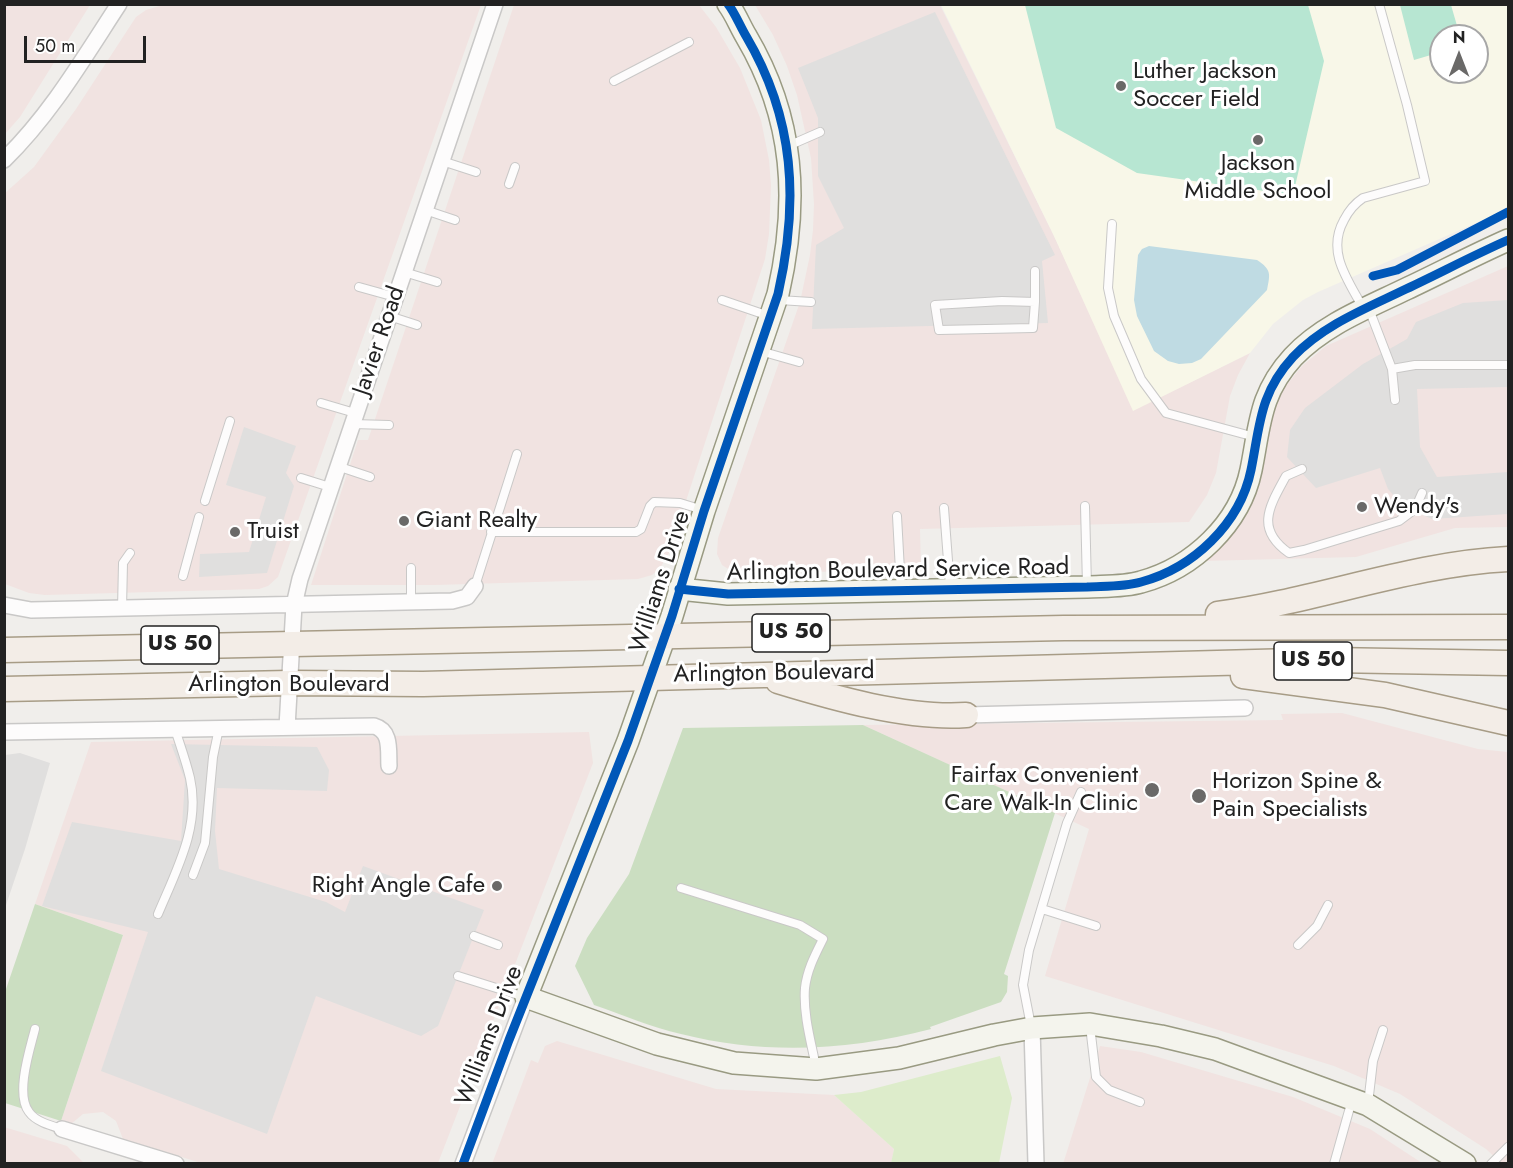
<!DOCTYPE html>
<html>
<head>
<meta charset="utf-8">
<style>
  body { margin:0 }
  #map { position:relative; width:1513px; height:1168px; overflow:hidden; background:#f0eeeb; font-family:Jost,sans-serif }
  canvas { display:block }
  .frame { position:absolute; inset:0; border:6px solid #222; pointer-events:none }
  .north { position:absolute; left:1429px; top:24px; width:60px; height:60px; box-sizing:border-box; background:#fff; border:2px solid #a7a7a7; border-radius:50%; rotate:0deg; font-size:16px; font-weight:700; line-height:24px; text-align:center; color:#222 }
  .north::after { content:''; display:block; margin:auto; width:21px; height:27px; background:#6a6968; clip-path:polygon(50% 0,100% 100%,50% 72%,0 100%) }
  .scale { position:absolute; left:24px; top:36px; width:122px; height:27px; box-sizing:border-box; border:3px solid #222; border-top:0; padding-left:8px; font-size:18px; line-height:21px; white-space:nowrap; color:#222; -webkit-text-stroke:4px #fff; paint-order:stroke }
</style>
</head>
<body>
<div id="map">
<canvas width="1513" height="1168"></canvas>
<div class="frame"></div>
<div class="north">N</div>
<div class="scale">50 m</div>
</div>
<script>
const ctx = document.querySelector('canvas').getContext('2d');
ctx.lineJoin = 'round';
function paint(path, color) {
  ctx.fillStyle = color;
  ctx.fill(path, 'evenodd');
}
function stroke(path, color, width, dash) {
  ctx.strokeStyle = color;
  ctx.lineWidth = width;
  ctx.lineCap = dash ? 'butt' : 'round';
  ctx.setLineDash(dash || []);
  ctx.stroke(path);
}
function write(font, color, halo, rows, align = 'center') {
  ctx.font = font + ' Jost,sans-serif';
  ctx.lineWidth = 6;
  ctx.setLineDash([]);
  ctx.textBaseline = 'middle';
  ctx.strokeStyle = halo;
  ctx.fillStyle = color;
  for (const [text, x, y, turn = 0] of rows) {
    ctx.save();
    ctx.translate(x, y);
    ctx.rotate((+turn || 0) * Math.PI / 180);
    ctx.textAlign = isNaN(turn) ? turn : align;
    if (halo) ctx.strokeText(text, 0, 0);
    ctx.fillText(text, 0, 0);
    ctx.restore();
  }
}
const commercial = new Path2D(`
  M5,4L90,5L20,117L5,134Z
  M166,4L481,5L278,577L268,586L259,589L45,595L29,593L5,584L4,194L34,167L76,109L136,17L146,10Z
  M514,5H699L716,27L740,68L761,120L769,160L771,185L769,234L765,259L669,553L660,568L652,575L638,579L435,585H311L358,440H368Z
  M755,5H940L1054,236L1136,409L1250,353L1238,375L1230,396L1216,473L1207,495L1189,522L920,529L921,569L740,574L733,572L722,565L717,554L718,538L800,302L810,255L813,230L814,204L811,158L797,95L787,66L773,35Z
  M1508,266V527L1455,528L1356,557L1203,561L1277,401L1285,387L1302,366L1326,346Z
  M1342,713L1478,749L1508,752V1163H1501L1486,1149L1400,1094L1334,1066L1045,976L1089,829L863,725L1283,720L1281,714Z
  M589,732L593,763L438,1163H201L123,1139L116,1121L103,1112L83,1114L71,1124L61,1121L123,935L35,904L91,742Z
  M557,1041L716,1089L834,1095L894,1149L891,1164H492L531,1060L538,1063L545,1046Z
  M1100,1046L1141,1052L1293,1097L1370,1129L1422,1163L1063,1164Z
  M4,1127L67,1146L84,1163H5Z`);
const education = new Path2D(`
  M941,5H1508V209L1318,292L1303,300L1273,324L1250,353L1133,411L1054,236ZM1441,36H1477V72H1441Z`);
const grass = new Path2D(`
  M1000,1056L1012,1098L999,1163H891L894,1149L834,1095L861,1092Z`);
const forest = new Path2D(`
  M863,725L1055,813L1004,974L1008,976L1007,992L1001,1002L930,1027L931,1029C848,1051 765,1055 681,1034C651,1027 623,1015 594,1005L575,966L587,938L629,874L683,728Z
  M35,904L123,935L61,1121L5,1103V992Z`);
const pitch = new Path2D(`
  M1025,5H1308L1324,61L1293,195L1137,173L1056,128Z
  M1400,5H1451L1460,36H1441V52L1414,60Z`);
const parking = new Path2D(`
  M935,12L1055,255L1042,261L1048,323L812,329L816,245L844,228L818,176V118L798,68Z
  M1508,300V387L1417,389L1420,447L1437,477L1508,472V514L1432,519L1404,507L1388,489L1380,468L1316,488L1287,457L1290,430L1305,408L1363,364L1407,339L1416,322L1463,303Z
  M244,427L296,446L286,473L294,486L267,573L199,577L200,554L249,552L266,497L226,485Z
  M171,744L317,747L329,770L327,791L217,788L215,831L219,869L326,902L345,912L363,866L484,910L438,1026L421,1036L316,996L267,1134L101,1071L148,932L42,906L72,822L181,841L185,780Z
  M20,753L50,763L25,849L5,908V755Z`);
const water = new Path2D(`
  M1149,246L1257,260C1272,270 1270,274 1267,290L1201,359L1192,363L1179,364L1168,361L1154,351L1137,316L1134,300L1138,255L1142,249Z`);
const lane = new Path2D(`
  M614,81L689,42
  M788,146L820,132
  M442,161L476,172
  M509,184L515,167
  M425,210L455,220
  M1112,224L1108,288L1114,316L1141,379L1166,413L1255,437
  M1035,271V302
  M404,272L437,282
  M359,287L395,297
  M722,300L769,316
  M779,300L811,302
  M1002,301L1035,302L1033,328L939,330L935,305Z
  M1363,308C1348,280 1326,252 1344,220C1349,210 1354,204 1363,198L1425,181L1407,105L1379,4
  M1369,309L1392,369L1415,365H1508
  M389,316L417,325
  M760,351L799,362
  M1392,369L1395,400
  M321,403L355,413
  M352,424L389,425
  M337,466L370,477
  M1302,469L1286,476C1269,507 1255,529 1289,553L1304,550L1399,521L1415,509L1422,493
  M301,478L330,487
  M205,501L230,421
  M1085,506L1087,586
  M944,508L950,587
  M897,516L901,589
  M491,532H636L641,529L650,506L654,502L680,503L703,510
  M411,568V602
  M183,576L199,517
  M475,586L517,454
  M122,609L123,563L130,553
  M193,875L205,843L213,757L219,728
  M681,888L800,925L823,939C815,955 807,970 805,988C803,1014 811,1042 816,1067
  M1042,909L1096,926
  M158,914C176,871 201,826 190,778C186,761 180,745 175,729
  M474,936L498,945
  M1298,945L1317,926L1328,905
  M458,976L525,997
  M1031,1026L1023,985L1029,950L1067,823L1081,792
  M1090,1026L1096,1077L1109,1090L1140,1102
  M35,1029C30,1049 15,1094 29,1112C36,1122 52,1126 62,1129
  M1368,1104L1373,1061L1383,1030
  M1334,1164L1352,1100
  M1491,1164L1508,1147`);
const street = new Path2D(`
  M4,160C51,114 83,59 119,4
  M4,605L31,610L452,601L467,597L475,586
  M966,715L1245,708
  M287,727L294,605L300,579L495,4
  M4,732L374,726C392,731 388,751 389,766
  M1032,1028L1036,1164
  M62,1129L176,1164
  M463,1164L526,997`);
const secondary = new Path2D(`
  M728,4C735,13 740,26 746,36C795,119 799,202 778,294L704,511L672,616L628,741L526,997L657,1044L734,1063L816,1069L899,1058L994,1035L1032,1028L1090,1024L1161,1036L1215,1049L1368,1105L1465,1164
  M679,589L728,594L1087,587C1105,586 1124,587 1141,582C1193,568 1240,524 1251,470C1260,426 1259,394 1293,357C1323,325 1367,308 1406,289C1440,273 1474,255 1508,240`);
const primary = new Path2D(`
  M1218,614C1316,601 1410,564 1508,559
  M4,650L1064,628L1508,627
  M1243,676L1385,695L1508,723
  M778,681C834,698 907,719 966,715
  M4,689L289,683L423,684L1331,660L1508,663`);
const cycleway = new Path2D(`
  M1373,276L1397,270L1508,212
  M679,589L728,594L1087,587C1105,586 1124,587 1141,582C1193,568 1240,524 1251,470C1260,426 1259,394 1293,357C1323,325 1367,308 1406,289C1440,273 1474,255 1508,240
  M463,1164L509,1040L628,741L672,616L704,511L778,294C799,202 795,119 746,36C740,26 735,13 728,4`);
const markers = [
  [1121,86,6,"#6a6968"],
  [1258,140,6,"#6a6968"],
  [1362,507,6,"#6a6968"],
  [404,521,6,"#6a6968"],
  [235,532,6,"#6a6968"],
  [1152,790,8,"#6a6968"],
  [1199,796,8,"#6a6968"],
  [497,886,6,"#6a6968"]
];
const shields = [
  [791,633,78],
  [180,645,78],
  [1313,661,78]
];
const shieldNames = [
  ["US 50",791,633],
  ["US 50",180,645],
  ["US 50",1313,661]
];
const poiNames = [
  ["Luther Jackson",1133,72],
  ["Soccer Field",1133,100],
  ["Jackson",1258,164,"center"],
  ["Middle School",1258,192,"center"],
  ["Wendy's",1374,507],
  ["Giant Realty",416,521],
  ["Truist",247,532],
  ["Fairfax Convenient",1138,776,"right"],
  ["Care Walk-In Clinic",1138,804,"right"],
  ["Horizon Spine &",1212,782],
  ["Pain Specialists",1212,810],
  ["Right Angle Cafe",485,886,"right"]
];
const streetNames = [
  ["Javier Road",380,341,-71],
  ["Arlington Boulevard Service Road",898,571,-1],
  ["Williams Drive",661,582,-72],
  ["Arlington Boulevard",774,674,-1],
  ["Arlington Boulevard",289,685],
  ["Williams Drive",490,1036,-69]
];
paint(commercial, '#f1e3e1');
paint(education, '#f8f7e8');
paint(grass, '#ddeccb');
paint(forest, '#cbdec1');
paint(pitch, '#b7e6d2');
paint(parking, '#e0dfde');
paint(water, '#bfdbe3');
stroke(lane, '#c9c8c7', 10);
stroke(street, '#c9c8c7', 18);
stroke(secondary, '#999a82', 24);
stroke(primary, '#a79c86', 27);
stroke(lane, '#fdfcfc', 8);
stroke(street, '#fdfcfc', 15);
stroke(secondary, '#f4f4ed', 21);
stroke(primary, '#f3ede7', 24);
stroke(cycleway, '#0057b8', 9);
for (const [x, y, r, color] of markers) {
  const dot = new Path2D();
  dot.arc(x, y, r, 0, 2 * Math.PI);
  ctx.fillStyle = color;
  ctx.fill(dot);
  stroke(dot, '#fff', 2);
}
for (const [x, y, w] of shields) {
  const box = new Path2D();
  box.roundRect(x - w / 2, y - 19, w, 38, 4.5);
  ctx.fillStyle = '#fff';
  ctx.fill(box);
  stroke(box, '#222', 1.5);
}
write('bold 22px', '#222', null, shieldNames);
write('24px', '#222', '#fff', poiNames, 'left');
write('24px', '#222', '#fff', streetNames);
</script>
</body>
</html>
